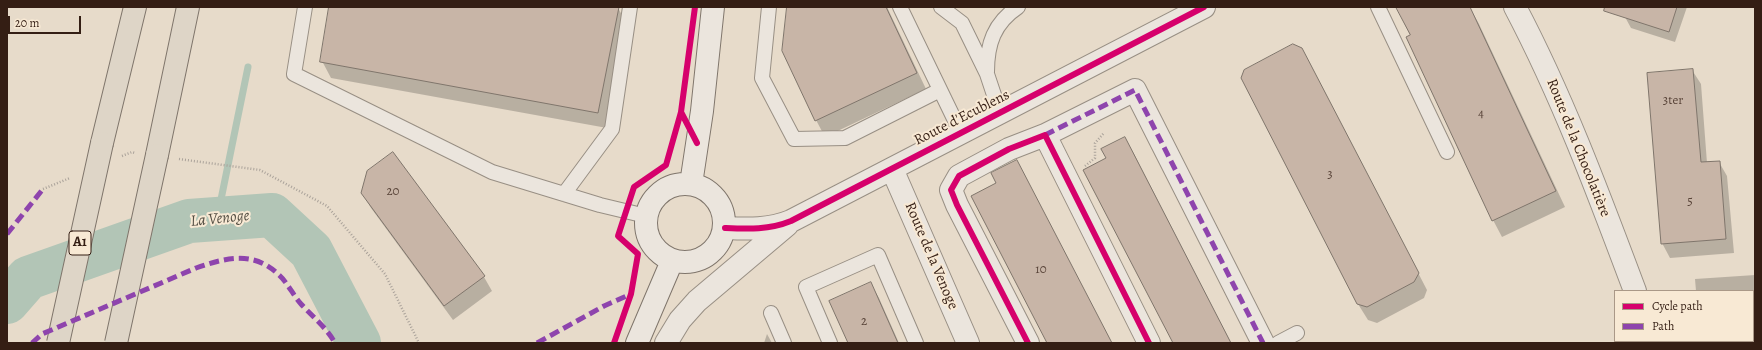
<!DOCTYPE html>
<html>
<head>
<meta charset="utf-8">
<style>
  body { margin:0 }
  #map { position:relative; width:1762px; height:350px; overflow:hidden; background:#e7dbca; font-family:Alegreya,serif }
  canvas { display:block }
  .frame { position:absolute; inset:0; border:8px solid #341e14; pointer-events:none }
  .legend { position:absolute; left:1614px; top:290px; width:140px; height:52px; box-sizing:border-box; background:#f8e9d4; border:1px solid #aa9887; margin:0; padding:5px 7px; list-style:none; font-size:12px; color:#341e14 }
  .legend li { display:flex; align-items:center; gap:8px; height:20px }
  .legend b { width:20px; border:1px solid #aa9887 }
  .scale { position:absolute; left:8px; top:16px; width:73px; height:18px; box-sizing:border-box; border:2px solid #341e14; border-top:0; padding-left:5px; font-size:12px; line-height:14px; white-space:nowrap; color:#341e14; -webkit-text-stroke:3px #f8e9d4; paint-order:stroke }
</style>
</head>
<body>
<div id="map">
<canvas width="1762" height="350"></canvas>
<div class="frame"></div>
<ul class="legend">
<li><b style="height:5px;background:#d6006c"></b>Cycle path</li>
<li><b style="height:5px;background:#8e44ad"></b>Path</li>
</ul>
<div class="scale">20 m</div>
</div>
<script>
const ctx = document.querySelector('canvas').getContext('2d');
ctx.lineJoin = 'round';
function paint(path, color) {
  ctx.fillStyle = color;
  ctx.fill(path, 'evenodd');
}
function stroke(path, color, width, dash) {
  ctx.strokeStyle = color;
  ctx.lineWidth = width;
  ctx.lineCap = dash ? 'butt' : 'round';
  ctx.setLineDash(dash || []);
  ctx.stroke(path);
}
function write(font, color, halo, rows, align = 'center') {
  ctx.font = font + ' Alegreya,serif';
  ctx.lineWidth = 4;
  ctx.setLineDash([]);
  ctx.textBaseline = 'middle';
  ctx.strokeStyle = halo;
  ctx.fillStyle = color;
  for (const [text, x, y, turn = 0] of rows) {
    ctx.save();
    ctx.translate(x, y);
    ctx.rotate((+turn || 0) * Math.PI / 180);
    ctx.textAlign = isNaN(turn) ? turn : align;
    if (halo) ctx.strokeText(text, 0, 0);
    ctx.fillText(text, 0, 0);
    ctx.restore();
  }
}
const shadow = new Path2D(`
  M330,7L618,8L627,24L607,128L331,78L322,61Z
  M788,7H887L926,89L825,137L816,120Z
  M1397,7L1470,8L1479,24L1565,207L1502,237L1493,220L1411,36Z
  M1629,7H1687L1675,42L1631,28L1625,17Z
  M1302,49L1427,290L1424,298L1377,323L1368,320L1358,304Z
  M1692,70L1701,84L1707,163L1719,162L1727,176L1734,253L1670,258L1662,243Z
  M1125,138L1133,152L1231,343H1174L1107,158Z
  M393,153L484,277L492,291L453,320L371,208L362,193Z
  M1755,275V343H1700L1699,341H1753V291H1696L1695,279Z
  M871,284L879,298L899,343H849Z
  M767,334L772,343H764Z`);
const stream = new Path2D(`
  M217,219L248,67`);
const river = new Path2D(`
  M7,302L28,278L189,221L272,215L311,251L359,343`);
const building = new Path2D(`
  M329,7H619L598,113L320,62Z
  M787,7H886L917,73L815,121L782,51Z
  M1396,7H1470L1556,191L1492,221L1406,37L1410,35Z
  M1605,7H1677L1669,32L1604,11Z
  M1293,44L1302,48L1419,273L1414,282L1367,307L1357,304L1241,78L1244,70Z
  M1693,69L1701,162L1720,161L1726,239L1661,244L1647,73Z
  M1125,137L1231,343H1173L1083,170L1106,158L1101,149Z
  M393,152L485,276L444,306L361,193L367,171Z
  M1017,160L1112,343H1047L971,196L996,183L991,173Z
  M871,282L898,343H848L829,301Z`);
const path = new Path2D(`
  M122,156L132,152L135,153
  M179,159L260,170L327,206L385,274L419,343
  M1085,166L1095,158V143L1104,133
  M43,189L70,178`);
const lane = new Path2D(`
  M305,7L294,74L492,172L600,205L646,216
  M769,7L762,78L794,139L845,138L940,90
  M900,7L961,133
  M941,7L962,23L987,74L994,95L1002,112
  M1378,7L1447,152
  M987,72C987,44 994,23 1018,7
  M564,194L612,129L630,7
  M771,313L784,343
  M830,343L806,287L878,255L916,343
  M1278,343L1297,333`);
const street = new Path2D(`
  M1515,7C1563,98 1599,195 1635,291
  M1045,135L1135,90L1263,343
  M892,169L968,343
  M725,228C748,229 769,230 791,221L1204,7
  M666,343L680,320L697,301L787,225
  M1028,343L957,205L951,190L959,176L1009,149L1045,135L1149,343
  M1640,343V341`);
const secondary = new Path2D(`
  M646 223a39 39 0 1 1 78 0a39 39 0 1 1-78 0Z
  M691,184L702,111L713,7
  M637,343L672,261`);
const highway = new Path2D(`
  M102,143L135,7
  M157,155L188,7`);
const highwayBridge = new Path2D(`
  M58,343L102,143
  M116,343L157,155`);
const quiet = new Path2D(`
  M1045,135L1135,90L1263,343
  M7,234L43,189
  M32,343L42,334L196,268C225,258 254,250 279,275C287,282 293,295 301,304C313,317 326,327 335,343
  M537,343L604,306L631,294`);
const cycleway = new Path2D(`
  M695,7L681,112L697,143
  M725,228C748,229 769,230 791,221L1204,7
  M614,343L631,294L638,254L618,236L634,187L666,165L681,112
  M1028,343L957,205L951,190L959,176L1009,149L1045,135L1149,343`);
const numberNames = [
  ["3ter",1673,101],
  ["4",1481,114],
  ["3",1330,175],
  ["20",393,192],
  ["5",1690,202],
  ["10",1041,270],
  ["2",864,322]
];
const shields = [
  [80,243,22]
];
const shieldNames = [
  ["A1",80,243]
];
const streetNames = [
  ["Route d'Ecublens",962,118,-27],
  ["Route de la Chocolatière",1578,148,68],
  ["Route de la Venoge",931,256,67]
];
const waterNames = [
  ["La Venoge",220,219,-6]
];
paint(shadow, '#0003');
stroke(stream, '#b2c5b6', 7);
stroke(river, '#b2c5b6', 44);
paint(building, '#c8b5a7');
stroke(building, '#7f756b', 1);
stroke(lane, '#988f84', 16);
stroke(street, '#988f84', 24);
stroke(secondary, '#7f756b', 24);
stroke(highway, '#7f756b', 24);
stroke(path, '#aaa29a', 2.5, [1, 2]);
stroke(lane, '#ebe5dd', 14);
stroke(street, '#ebe5dd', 22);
stroke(secondary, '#ebe5dd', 22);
stroke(highway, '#ded5c7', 22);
stroke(highwayBridge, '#7f756b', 24, []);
stroke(highwayBridge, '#ded5c7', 22);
stroke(quiet, '#8e44ad', 5, [10, 5]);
stroke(cycleway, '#d6006c', 6);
write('13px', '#594439', null, numberNames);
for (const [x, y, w] of shields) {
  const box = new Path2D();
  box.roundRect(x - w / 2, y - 12, w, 24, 3);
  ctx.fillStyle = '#f8e9d4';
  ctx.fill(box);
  stroke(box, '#341e14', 1);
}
write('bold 14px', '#341e14', null, shieldNames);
write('15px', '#341e14', '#f8e9d4', streetNames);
write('italic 16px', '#534d42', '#f8e9d4', waterNames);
</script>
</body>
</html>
